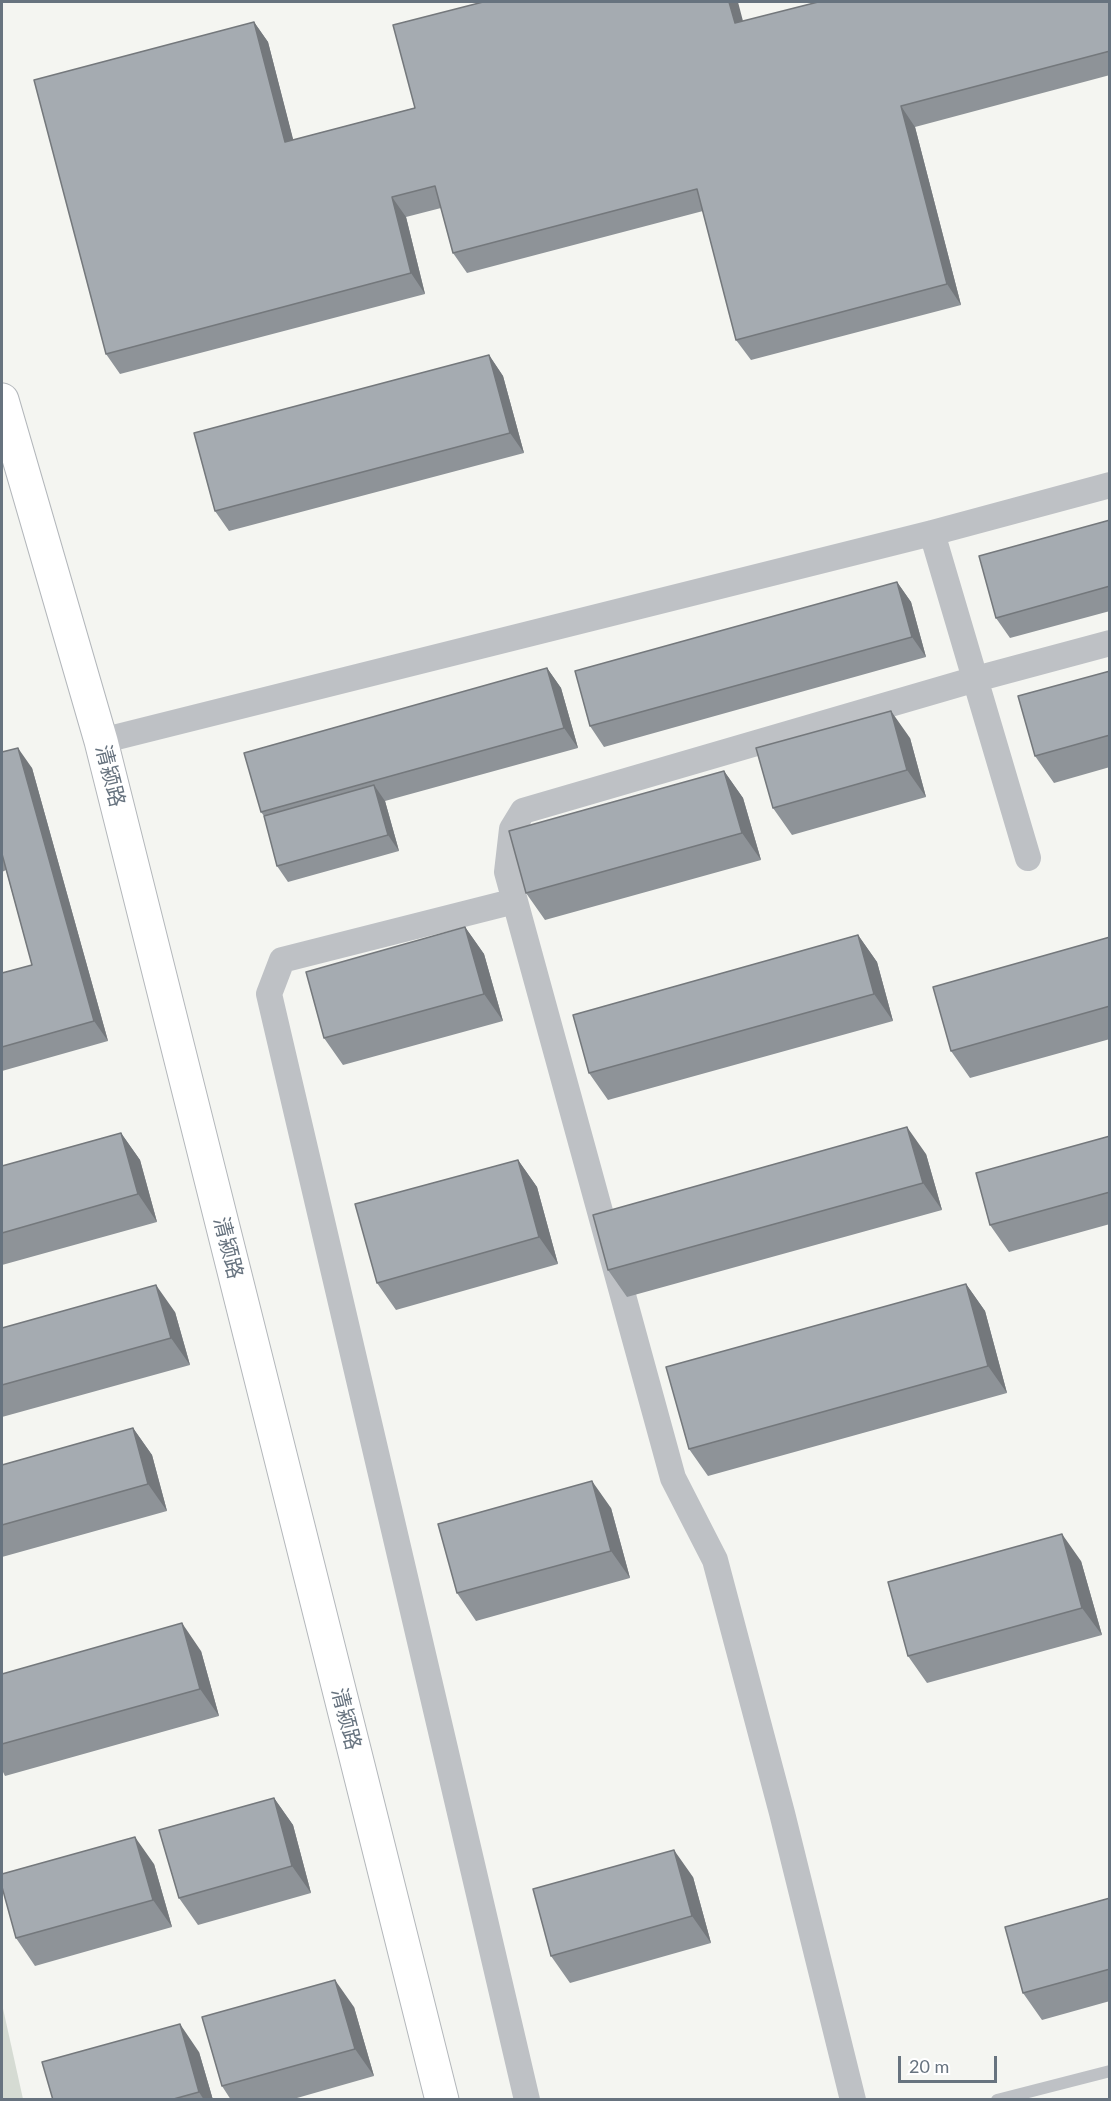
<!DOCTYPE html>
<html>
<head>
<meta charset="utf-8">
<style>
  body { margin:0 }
  #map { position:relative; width:1111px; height:2101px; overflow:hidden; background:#f4f5f1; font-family:Lato,sans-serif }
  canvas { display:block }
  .frame { position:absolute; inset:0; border:3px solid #67737f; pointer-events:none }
  .scale { position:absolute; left:898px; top:2056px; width:99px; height:27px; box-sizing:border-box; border:3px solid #67737f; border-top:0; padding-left:8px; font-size:18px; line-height:21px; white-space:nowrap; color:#67737f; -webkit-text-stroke:4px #fff; paint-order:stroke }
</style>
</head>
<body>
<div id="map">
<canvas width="1111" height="2101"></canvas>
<div class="frame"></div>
<div class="scale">20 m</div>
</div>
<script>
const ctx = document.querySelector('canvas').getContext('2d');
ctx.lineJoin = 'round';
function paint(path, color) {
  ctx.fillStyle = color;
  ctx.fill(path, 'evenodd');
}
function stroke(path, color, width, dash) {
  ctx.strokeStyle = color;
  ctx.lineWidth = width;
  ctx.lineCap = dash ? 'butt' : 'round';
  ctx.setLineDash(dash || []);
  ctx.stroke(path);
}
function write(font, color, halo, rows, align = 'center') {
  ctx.font = font + ' Lato,"Noto Sans SC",sans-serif';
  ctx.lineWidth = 6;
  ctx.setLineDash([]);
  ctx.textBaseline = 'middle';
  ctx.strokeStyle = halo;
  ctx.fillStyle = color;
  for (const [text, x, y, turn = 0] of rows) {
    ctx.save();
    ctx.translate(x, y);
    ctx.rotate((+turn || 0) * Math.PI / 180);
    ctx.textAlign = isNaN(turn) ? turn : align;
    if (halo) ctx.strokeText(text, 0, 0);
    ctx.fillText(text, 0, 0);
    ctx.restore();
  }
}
const green = new Path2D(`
  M2,2004L23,2099H2Z`);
const lane = new Path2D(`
  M997,2100L1110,2071`);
const street = new Path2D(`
  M932,533L1028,858
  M101,741L932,533L1110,485
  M515,901L282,960L269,994L527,2100
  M853,2100L782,1813L715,1560L673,1478L507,872L512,829L523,811L976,679L1110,643`);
const secondary = new Path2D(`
  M2,400L101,741L442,2100`);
const wall = new Path2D(`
  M1110,2V75L915,127L961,305L751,360L736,340L703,211L467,273L453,253L441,208L406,217L425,294L120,374L106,354L254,22L268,42L293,140L743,21Z
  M489,355L503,376L524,453L229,531L215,511Z
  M1110,520V611L1010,638L996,618Z
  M897,582L911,602L926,657L604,747L590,726Z
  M547,668L561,688L578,748L385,801L399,851L288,882L277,866L264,816L261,812Z
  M1110,671V767L1054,783L1035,756Z
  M910,738L926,797L792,835L773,808Z
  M2,752L32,768L108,1041L2,1071V973L32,965L6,870L2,872Z
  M724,771L743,798L761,860L545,920L526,893Z
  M465,927L484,954L503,1021L343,1065L324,1038Z
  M858,935L877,962L893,1021L608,1100L589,1073Z
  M1110,937V1039L970,1078L951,1051Z
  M121,1133L140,1160L157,1222L2,1265V1166Z
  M1110,1136V1224L1009,1252L990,1225Z
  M926,1154L942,1210L627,1297L608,1270Z
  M518,1160L537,1187L558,1264L396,1310L377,1283Z
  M966,1284L985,1311L1007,1393L708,1476L689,1449Z
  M175,1312L190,1365L2,1417V1328Z
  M133,1428L152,1455L167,1511L2,1557V1465Z
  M611,1508L630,1578L476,1621L457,1593Z
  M1081,1561L1102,1635L927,1683L908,1656Z
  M201,1651L219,1716L5,1776L2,1770V1674Z
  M274,1798L293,1825L311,1893L198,1925L179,1898Z
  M154,1864L172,1927L35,1966L16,1938Z
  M693,1877L711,1943L570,1983L551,1956Z
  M1110,1898V2001L1042,2020L1023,1993Z
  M354,2007L374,2076L290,2100H231L222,2086Z
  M199,2052L213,2100H53Z`);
const shadedWall = new Path2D(`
  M729,2H738L749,44L735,23Z
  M254,22L268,42L299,162L285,142Z
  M901,106L915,127L961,305L947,284Z
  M392,197L406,217L425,294L411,273Z
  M489,355L503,376L524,453L510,433Z
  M897,582L911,602L926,657L912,637Z
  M547,668L561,688L578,748L564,728Z
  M891,711L910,738L926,797L907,770Z
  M18,748L32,768L108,1041L94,1021Z
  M724,771L743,798L761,860L742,833Z
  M374,785L385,801L399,851L388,835Z
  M465,927L484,954L503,1021L484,994Z
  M858,935L877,962L893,1021L874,994Z
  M907,1127L926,1154L942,1210L923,1183Z
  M121,1133L140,1160L157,1222L138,1194Z
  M518,1160L537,1187L558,1264L539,1237Z
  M966,1284L985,1311L1007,1393L988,1366Z
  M156,1285L175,1312L190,1365L171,1338Z
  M133,1428L152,1455L167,1511L148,1484Z
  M592,1481L611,1508L630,1578L611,1551Z
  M1062,1534L1081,1561L1102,1635L1082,1608Z
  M182,1623L201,1651L219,1716L200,1689Z
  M274,1798L293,1825L311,1893L292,1866Z
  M135,1837L154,1864L172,1927L153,1900Z
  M674,1850L693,1877L711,1943L692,1916Z
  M335,1980L354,2007L374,2076L355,2049Z
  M180,2024L199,2052L213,2100H204L199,2092Z`);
const building = new Path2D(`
  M483,2H729L735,23L818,2H1110V51L901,106L947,284L736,340L697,189L453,253L435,186L392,197L411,273L106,354L34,80L254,22L285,142L415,108L393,25Z
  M489,355L510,433L215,511L194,433Z
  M1110,520V586L996,618L979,556Z
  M897,582L912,637L590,726L575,671Z
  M547,668L564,728L261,812L244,753Z
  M1110,671V735L1035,756L1018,696Z
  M891,711L907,770L773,808L756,748Z
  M18,748L94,1021L2,1047V973L32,965L2,854V752Z
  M724,771L742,833L526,893L509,831Z
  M374,785L388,835L277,866L264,816Z
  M465,927L484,994L324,1038L306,972Z
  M858,935L874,994L589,1073L573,1015Z
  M1110,937V1006L951,1051L933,987Z
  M907,1127L923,1183L608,1270L593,1215Z
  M121,1133L138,1194L2,1233V1166Z
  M1110,1136V1192L990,1225L976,1173Z
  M518,1160L539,1237L377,1283L355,1204Z
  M966,1284L988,1366L689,1449L666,1367Z
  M156,1285L171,1338L2,1385V1328Z
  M133,1428L148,1484L2,1525V1465Z
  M592,1481L611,1551L457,1593L438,1524Z
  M1062,1534L1082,1608L908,1656L888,1582Z
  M182,1623L200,1689L2,1744V1674Z
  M274,1798L292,1866L179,1898L159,1830Z
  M135,1837L153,1900L16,1938L2,1887V1874Z
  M674,1850L692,1916L551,1956L533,1889Z
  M1110,1898V1969L1023,1993L1005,1927Z
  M335,1980L355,2049L222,2086L202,2017Z
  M180,2024L199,2092L170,2100H53L42,2062Z`);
const streetNames = [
  ["清颍路",110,776,76],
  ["清颍路",228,1248,76],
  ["清颍路",346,1719,76]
];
paint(green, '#d5dbd3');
stroke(secondary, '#b3b7bb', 35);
stroke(lane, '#bec1c5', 12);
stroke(street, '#bec1c5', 26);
stroke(secondary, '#fff', 33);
paint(wall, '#8e9398');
paint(shadedWall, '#74787c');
paint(building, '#a5abb1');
stroke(building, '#74787c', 1.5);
write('21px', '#67737f', '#fff', streetNames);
</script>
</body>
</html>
